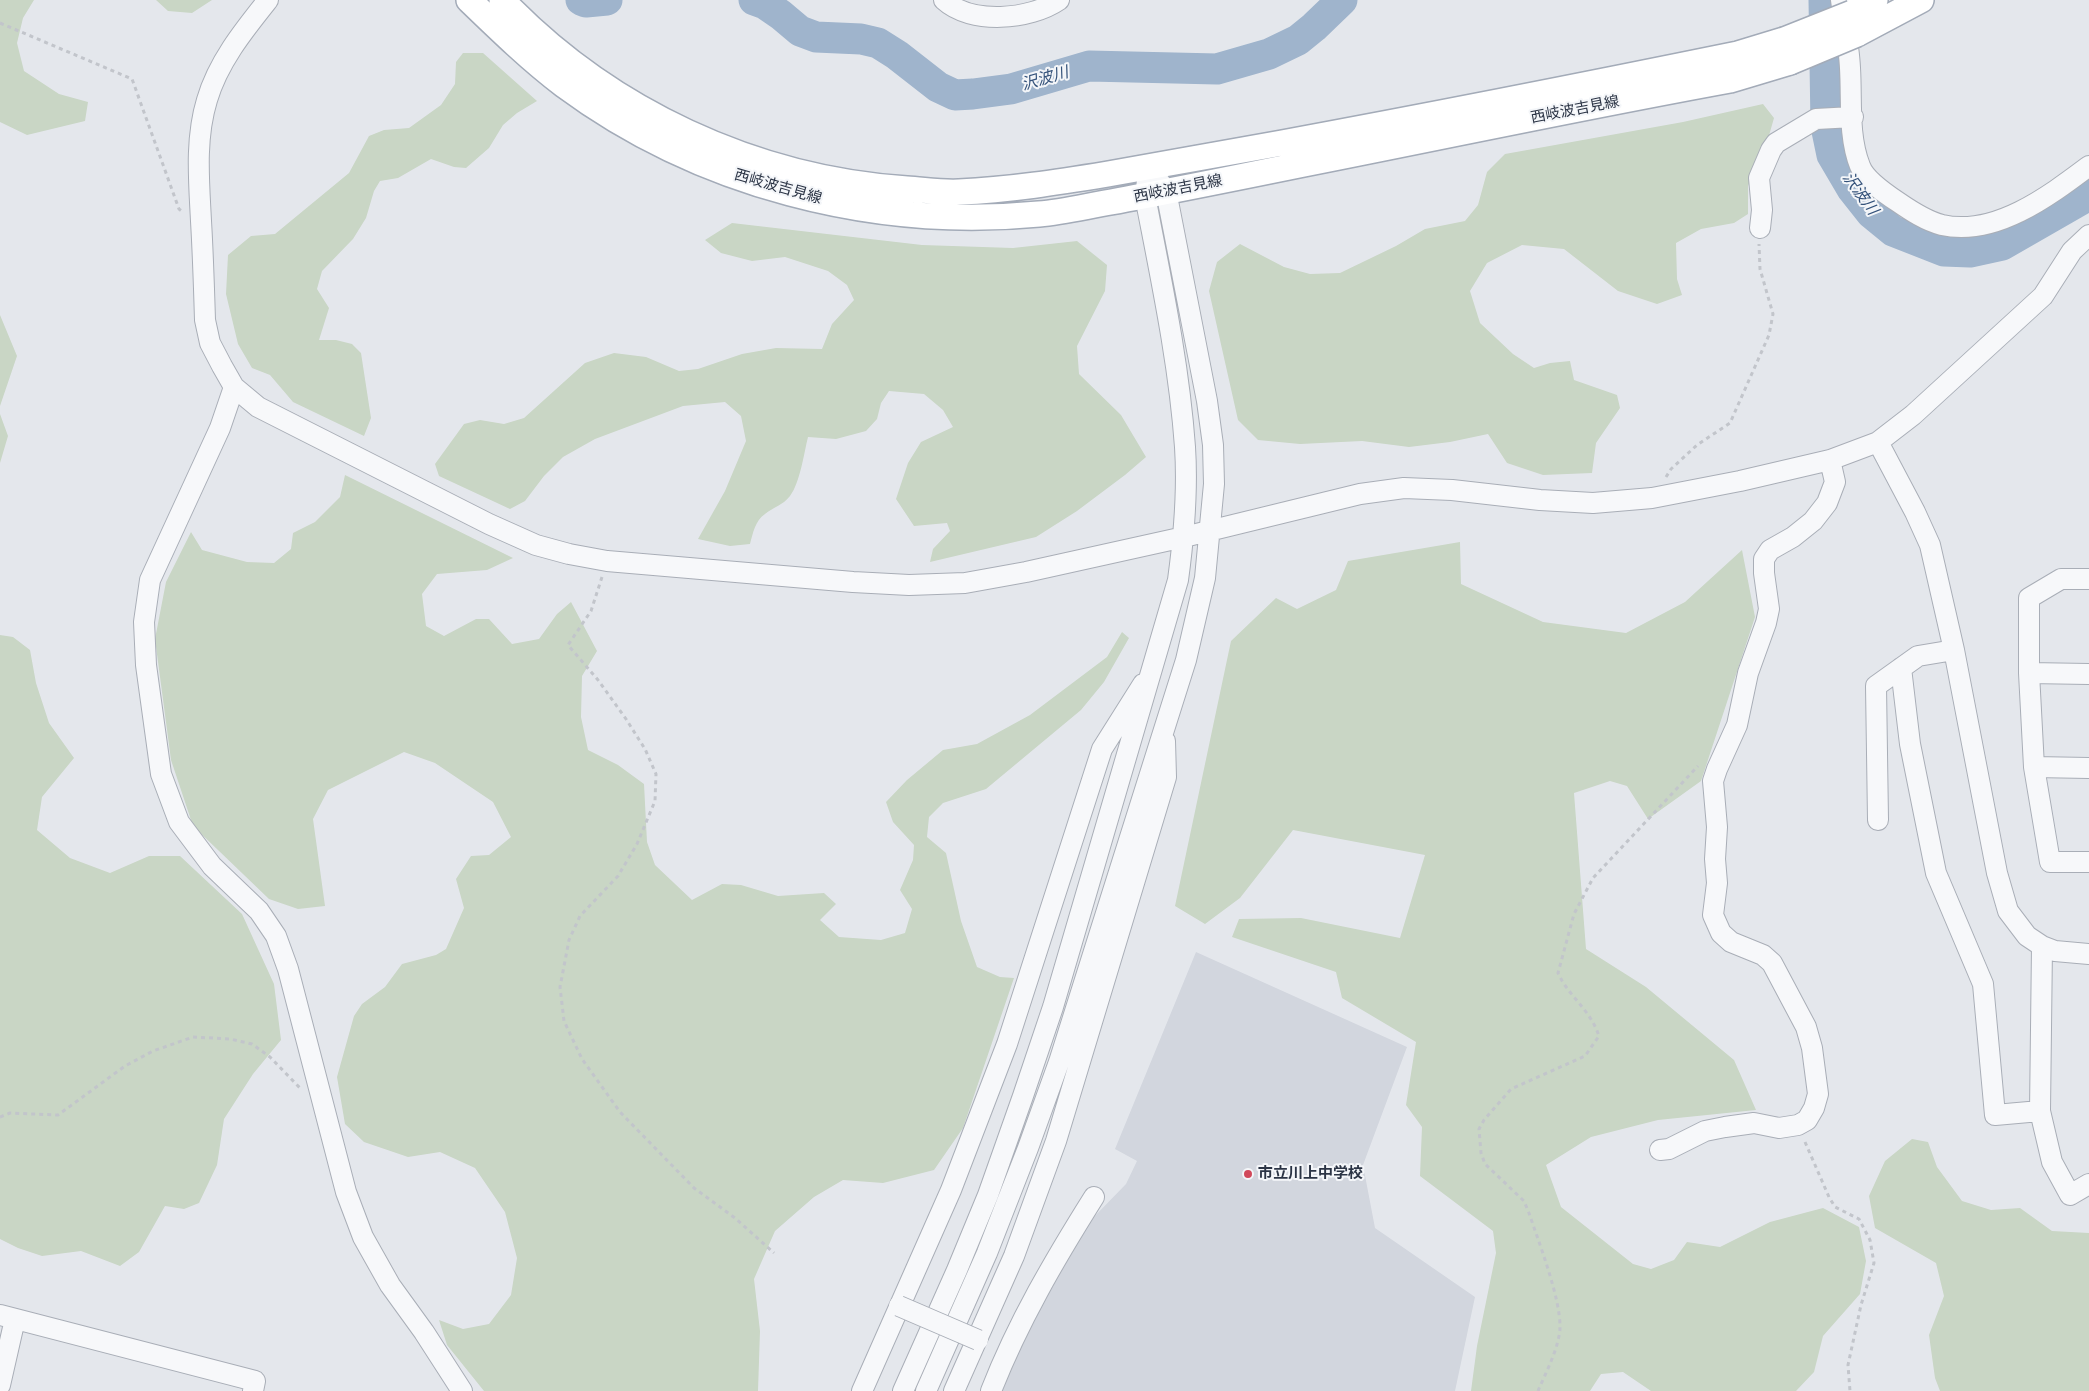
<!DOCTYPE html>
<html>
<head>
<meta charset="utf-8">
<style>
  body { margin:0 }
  canvas { display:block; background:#e4e7ec }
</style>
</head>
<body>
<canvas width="2089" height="1391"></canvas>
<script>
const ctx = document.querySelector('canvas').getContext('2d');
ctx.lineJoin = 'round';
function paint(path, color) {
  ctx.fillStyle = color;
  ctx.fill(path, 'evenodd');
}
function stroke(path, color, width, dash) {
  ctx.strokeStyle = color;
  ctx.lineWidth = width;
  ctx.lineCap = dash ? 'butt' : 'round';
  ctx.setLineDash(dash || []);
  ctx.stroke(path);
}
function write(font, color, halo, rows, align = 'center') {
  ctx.font = font + ' Manrope,"Noto Sans JP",sans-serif';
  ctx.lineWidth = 4;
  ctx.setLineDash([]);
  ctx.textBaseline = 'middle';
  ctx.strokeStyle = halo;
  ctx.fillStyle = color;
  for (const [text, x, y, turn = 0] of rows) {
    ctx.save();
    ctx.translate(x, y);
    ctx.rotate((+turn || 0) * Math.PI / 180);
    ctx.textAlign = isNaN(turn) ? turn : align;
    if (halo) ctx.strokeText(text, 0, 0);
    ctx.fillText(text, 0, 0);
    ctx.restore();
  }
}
const built = new Path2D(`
  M1196,952L1407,1047L1363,1165L1375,1228L1475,1297L1455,1391H1001L1023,1335L1089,1222L1126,1184L1137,1161L1115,1149Z`);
const green = new Path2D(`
  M0,0H34L23,18L17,43L24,71L59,94L88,102L85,121L27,135L0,122Z
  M156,0H212L192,13L168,11Z
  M463,53H483L537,101L517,113L503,125L489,148L466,168L454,167L431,159L398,178L380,181L374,191L366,218L353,239L322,271L317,289L329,308L319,340H336L352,344L361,353L371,418L364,436L293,402L270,375L252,368L238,344L226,294L228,255L251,236L275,234L349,173L369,136L384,130L409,128L441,105L455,84L456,62Z
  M1763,104L1774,118L1768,139L1748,186V214L1734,223L1701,229L1676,243L1677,279L1682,295L1657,304L1618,291L1564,249L1522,245L1487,263L1470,291L1480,323L1513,354L1534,368L1550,363L1570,361L1574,380L1617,395L1620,408L1596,443L1592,473L1543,475L1507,463L1488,434L1450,442L1409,447L1362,441L1300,444L1258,440L1238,420L1209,291L1217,262L1240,244L1284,267L1310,274L1340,273L1396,246L1425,229L1465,221L1478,205L1487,172L1505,154L1683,122Z
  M732,223L922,245L1013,248L1077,241L1107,265L1105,291L1077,346L1079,374L1121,415L1146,457L1125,475L1077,511L1036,537L930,562L933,549L950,531L947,523L914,526L896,499L908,463L921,442L953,427L943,410L924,394L889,391L881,403L877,419L866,431L836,439L808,437C804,453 800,483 790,496C783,505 774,507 765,514C755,521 753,533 750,544L730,546L698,539L725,491L746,441L741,416L725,402L683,406L595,439L563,457L544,476L525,501L510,509L439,476L435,464L464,424L480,420L504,424L524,418L585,363L614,353L646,357L679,371L698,369L742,354L776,348L822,349L832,324L854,300L847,285L828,271L785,257L752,261L721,253L705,240Z
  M0,315L17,356L0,406Z
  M0,414L8,436L0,463Z
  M345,475L513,558L487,570L437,574L422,594L426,626L444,636L476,619H489L512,644L539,639L557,614L571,602L597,651L582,676L581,717L588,750L618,765L644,784L647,842L655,865L692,900L722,884L741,885L778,896L824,893L836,904L820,920L839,937L881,940L905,933L912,909L900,890L913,860L914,845L893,822L886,802L907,780L943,750L977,744L1030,715L1107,657L1122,632L1129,638L1104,682L1081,710L986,789L943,803L929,817L927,837L946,853L961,921L977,967L1000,977L1014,978L963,1128L934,1170L883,1183L843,1180L814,1197L775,1231L754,1279L760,1331L758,1391H484L447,1345L439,1320L463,1329L489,1324L511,1295L517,1258L505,1212L475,1168L440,1152L408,1157L364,1142L345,1124L337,1077L354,1016L362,1004L385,987L402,964L436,955L446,949L464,908L456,879L471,856L489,855L511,837L493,802L435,763L404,752L328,790L313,819L325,906L298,909L269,899L193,826L171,760L155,639L166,582L191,532L202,550L247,562L274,563L291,549L293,533L315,522L340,497Z
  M1460,542L1461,584L1543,622L1626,633L1685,602L1742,550L1755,617L1701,781L1648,819L1627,786L1610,781L1574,793L1586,949L1646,987L1734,1060L1756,1110L1658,1120L1591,1137L1546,1165L1561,1207L1633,1264L1651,1269L1674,1260L1687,1242L1720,1247L1770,1222L1823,1208L1859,1227L1866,1261L1860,1294L1823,1336L1814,1372L1796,1391H1651L1623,1372L1601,1374L1590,1391H1471L1477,1346L1496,1253L1493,1231L1420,1176L1422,1127L1406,1105L1416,1042L1342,998L1336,972L1232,937L1239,919L1301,918L1400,938L1425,855L1293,830L1240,898L1205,924L1175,906L1231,641L1276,598L1297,609L1336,590L1348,561Z
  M0,635L13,637L30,650L36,683L49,723L74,758L42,797L37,830L70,858L110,873L149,856H180L242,914L274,984L281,1040L253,1074L224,1119L217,1165L199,1203L184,1209L165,1206L139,1252L120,1266L81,1251L42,1256L18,1248L0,1239Z
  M1912,1139L1928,1142L1937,1167L1962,1201L1991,1210L2020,1208L2052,1231L2089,1233V1391H1940L1935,1378L1929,1335L1944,1296L1936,1263L1875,1228L1869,1196L1885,1161Z`);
const river = new Path2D(`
  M581,0L586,2L607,0
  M754,0L765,4L781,15L800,31L816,37L861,39L878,43L897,55L938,87L955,95L973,94L1011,89L1089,66L1217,69L1269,54L1298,40L1314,27L1342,0
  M1824,0L1826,126L1832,155L1852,189L1871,213L1893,231L1944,251L1970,252L2002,245L2089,195`);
const path = new Path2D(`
  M0,23L132,79L179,209L183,212
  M1666,477L1671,469L1697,445L1730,423L1769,335L1773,314L1760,269L1759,244
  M602,577L591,611L568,645L598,680L626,719L645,749L656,774L655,801L637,844L618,876L580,916L569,940L560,987L564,1021L582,1059L620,1112L694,1188L735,1218L774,1253
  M0,1117L10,1113L58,1115L125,1066L153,1051L193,1037L230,1039L252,1044L270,1057L300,1088
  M1805,1142L1829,1197L1835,1207L1859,1219L1870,1240L1874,1263L1861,1305L1848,1365L1850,1391
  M1538,1391C1546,1372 1558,1350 1560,1329C1561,1299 1539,1243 1529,1213L1524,1201L1485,1164L1481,1153L1479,1129L1484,1120L1511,1089L1585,1056L1599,1036C1590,1009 1569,997 1558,973L1574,914L1593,878L1698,766`);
const minor = new Path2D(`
  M268,0C244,30 218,62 207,100C195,139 199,181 201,221C203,254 204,287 205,320L210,343L222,366L234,387L258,407L489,524L536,545L569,554L607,561L853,582L909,585L965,583L1026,572L1184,537L1360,494L1404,488L1452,490L1540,500L1593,503L1652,498L1740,481L1830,460L1878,442L1913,415L2043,296L2072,251L2089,235
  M944,0C971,25 1030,20 1059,0
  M1841,0C1844,22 1849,45 1850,68C1852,100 1848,136 1860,166C1865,180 1886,194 1898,202C1911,211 1926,221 1942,225C1995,237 2049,196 2089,166
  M1760,228L1762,210L1759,178L1771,150L1776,143L1816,119L1853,117
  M234,387L220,428L150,580L144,622L146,665L161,774L179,822L212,866L259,911L276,936L288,969L346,1192L363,1237L390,1285L424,1332L462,1391
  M1878,442L1915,512L1930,545L1954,650L1997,873L2008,911L2027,936L2042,946L2055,951L2089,954
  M2089,579H2061L2029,598V673L2034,767L2050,862H2089
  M1901,668L1910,744L1936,873L1983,984L1995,1115L2040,1111
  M2029,673L2089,674
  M2034,767L2089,768
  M1878,820L1876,686L1918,656L1954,650
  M2042,946L2040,1111L2052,1162L2070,1195L2089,1184
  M1660,1150L1669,1149L1705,1131L1725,1127L1754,1123L1779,1128L1798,1125L1807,1120L1814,1108L1818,1094L1812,1048L1806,1027L1772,963L1763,955L1731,942L1721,933L1713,915L1717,883L1715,859L1717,827L1713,781L1717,769L1737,725L1748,673L1766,623L1769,609L1764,573V559L1770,550L1793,537L1813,521L1827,503L1835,482L1830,460
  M0,1315L255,1381L253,1391
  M0,1385L15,1319
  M862,1391L951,1190L1007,1044L1102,749L1143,684
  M903,1391L957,1270L988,1195L1023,1096L1053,1007L1178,580C1184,536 1188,492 1185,447C1179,363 1161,279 1145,196L1147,181
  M926,1391L987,1253L1028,1148L1059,1062L1186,660L1205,578L1214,484L1213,445L1207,401L1166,191L1149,167
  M954,1391L1014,1256L1056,1141L1166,777L1165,741
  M991,1391C1018,1322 1055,1259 1094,1197`);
const major = new Path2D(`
  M469,0C499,29 531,60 564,85C699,185 873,230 1039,214C1063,212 1087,206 1111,202C1171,191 1230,179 1289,167C1436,138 1582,107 1730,80L1790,62
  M502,0C608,111 755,179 907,189C924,190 942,193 959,192C1009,190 1059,182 1108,174C1166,164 1224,153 1282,143C1434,115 1586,85 1738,54L1784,40
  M1852,13L1875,0
  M1857,34L1921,0`);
const minorBridge = new Path2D(`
  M899,1306L978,1340`);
const majorBridge = new Path2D(`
  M1784,40L1852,13
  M1790,62L1857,34`);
const markers = [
  [1248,1174,5,"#d1495b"]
];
const streetNames = [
  ["西岐波吉見線",1575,110,-11],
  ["西岐波吉見線",778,187,16],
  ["西岐波吉見線",1178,189,-11]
];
const poiNames = [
  ["市立川上中学校",1258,1174]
];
const waterNames = [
  ["沢波川",1045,79,-16],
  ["沢波川",1860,194,54]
];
paint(built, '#d2d6de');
paint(green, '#c9d6c5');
stroke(river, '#9fb4cc', 31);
stroke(minor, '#a9aeb7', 22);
stroke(major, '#a3abb8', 28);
stroke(path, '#c2c5cb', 3, [4, 4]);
stroke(minor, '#f7f8fa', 20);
stroke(major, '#fff', 25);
stroke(minorBridge, '#a9aeb7', 22, []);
stroke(majorBridge, '#a3abb8', 28, []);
stroke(minorBridge, '#f7f8fa', 20);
stroke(majorBridge, '#fff', 25);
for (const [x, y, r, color] of markers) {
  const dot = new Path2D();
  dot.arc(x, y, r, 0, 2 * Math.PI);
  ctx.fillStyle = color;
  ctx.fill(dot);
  stroke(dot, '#f4f6f9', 2);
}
write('15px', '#2b3445', '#f4f6f9', streetNames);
write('bold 15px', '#2b3445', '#f4f6f9', poiNames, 'left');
write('italic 16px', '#34527a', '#f4f6f9', waterNames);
</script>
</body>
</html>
